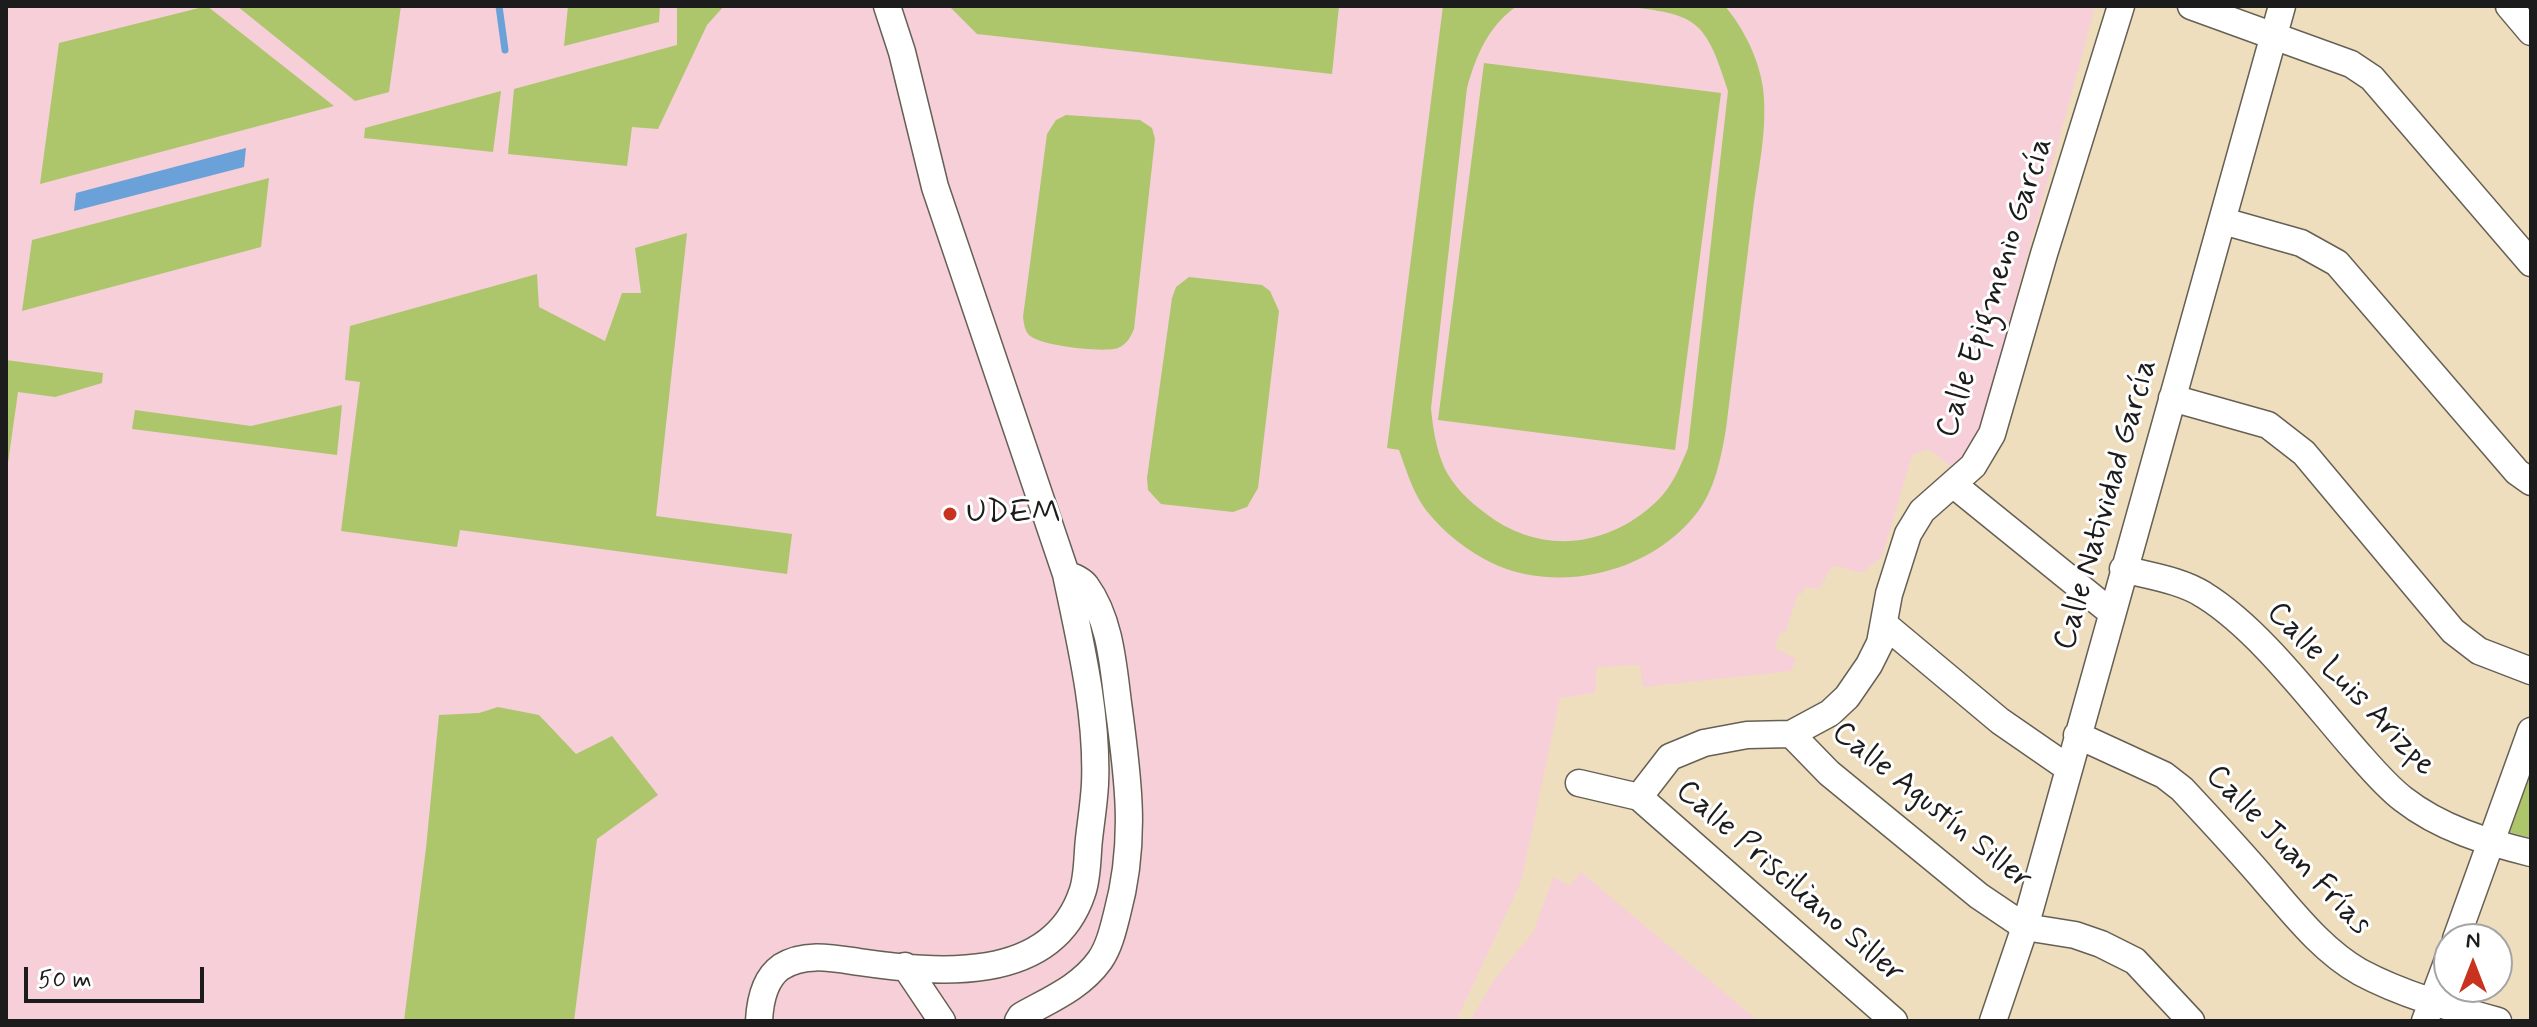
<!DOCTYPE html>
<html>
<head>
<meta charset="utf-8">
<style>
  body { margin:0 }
  #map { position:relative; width:2537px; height:1027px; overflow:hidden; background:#eedebd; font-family:Mynerve,sans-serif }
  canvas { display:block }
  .frame { position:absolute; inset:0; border:8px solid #1c1c1c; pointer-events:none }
  .north { position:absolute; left:2433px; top:923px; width:80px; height:80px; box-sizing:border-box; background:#fff; border:2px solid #a4a4a4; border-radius:50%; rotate:0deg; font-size:22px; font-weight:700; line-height:32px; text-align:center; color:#1c1c1c }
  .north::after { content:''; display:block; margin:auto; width:28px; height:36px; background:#c8321e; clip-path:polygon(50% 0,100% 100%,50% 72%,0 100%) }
  .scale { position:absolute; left:24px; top:967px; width:180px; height:36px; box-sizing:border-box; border:4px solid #1c1c1c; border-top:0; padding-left:10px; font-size:24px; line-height:28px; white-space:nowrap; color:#1c1c1c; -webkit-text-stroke:6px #fff; paint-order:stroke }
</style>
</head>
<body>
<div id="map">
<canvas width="2537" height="1027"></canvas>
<div class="frame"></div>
<div class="north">N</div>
<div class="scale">50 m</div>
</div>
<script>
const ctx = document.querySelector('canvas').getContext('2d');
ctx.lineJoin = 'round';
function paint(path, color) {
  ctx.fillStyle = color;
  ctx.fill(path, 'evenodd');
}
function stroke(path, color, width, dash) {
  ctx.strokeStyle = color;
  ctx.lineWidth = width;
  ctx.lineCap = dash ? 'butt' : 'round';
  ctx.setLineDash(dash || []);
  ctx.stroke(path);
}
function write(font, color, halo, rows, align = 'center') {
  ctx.font = font + ' Mynerve,sans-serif';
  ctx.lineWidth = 6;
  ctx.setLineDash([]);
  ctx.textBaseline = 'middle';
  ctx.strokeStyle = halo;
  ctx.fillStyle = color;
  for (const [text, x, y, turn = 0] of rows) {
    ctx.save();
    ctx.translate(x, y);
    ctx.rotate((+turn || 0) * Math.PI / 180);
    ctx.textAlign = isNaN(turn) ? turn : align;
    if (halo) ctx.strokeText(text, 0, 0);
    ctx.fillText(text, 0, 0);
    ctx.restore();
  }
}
const built = new Path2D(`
  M6,6H2094L2095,7L1977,441L1956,470L1928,449L1912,455L1882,557L1862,573L1836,566L1831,568L1819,589L1805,587L1802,594L1798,593L1785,634L1780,632L1775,648L1796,659L1791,671L1643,687L1640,665L1597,667L1595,693L1560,698L1521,882L1456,1021H6Z
  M1581,872L1758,1021H1470L1494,980L1534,931L1553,877L1570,886Z`);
const green = new Path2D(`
  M207,6L334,106L40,184L59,43Z
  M237,6H401L389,92L355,101Z
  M568,6H660L659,22L564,46Z
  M677,6H724L707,25L658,129L632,127L627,166L508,154L514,89L677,45Z
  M949,6H1339L1332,74L977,34Z
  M1443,6H1517C1488,26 1476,56 1467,88L1431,408C1433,429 1436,448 1444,467C1453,486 1469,501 1485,513C1540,556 1608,548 1657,501C1672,487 1680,467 1688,448L1728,91C1705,18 1697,15 1624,6H1725C1744,29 1759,59 1763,88C1768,128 1758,171 1753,210C1744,283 1735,356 1726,429C1721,458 1715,490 1696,514C1651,572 1559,595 1492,563C1469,552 1446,534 1430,515C1414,497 1407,472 1399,450L1387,448Z
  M1484,63L1721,93L1675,450L1438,420Z
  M501,91L493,152L364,138L365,128Z
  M1066,115L1140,120L1152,128L1155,139L1134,329C1130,338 1127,344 1118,348C1105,353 1040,346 1029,335C1025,331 1024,324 1023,317L1047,134L1056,120Z
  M269,178L261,247L22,311L32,240Z
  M687,233L656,516L792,534L787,574L460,530L457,547L341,531L360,382L345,380L350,326L537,274L539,307L605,341L622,293H641L635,248Z
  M1189,277L1262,285L1270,291L1279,311L1258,488L1247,507L1233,512L1161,504L1148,490L1147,478L1172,298L1176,287Z
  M6,360L103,373L102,383L55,397L18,392L8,463H6Z
  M342,405L337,455L132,429L135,410L251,426Z
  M498,707L539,715L576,754L612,736L658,795L597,839L574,1021H404L426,848L439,715L479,713Z
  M2531,757V838L2502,830Z`);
const water = new Path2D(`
  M246,148L244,167L74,211L76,193Z`);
const stream = new Path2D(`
  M499,6L505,50`);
const street = new Path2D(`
  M2191,6L2351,64L2372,78L2531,263
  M2509,6L2531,32
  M2223,221L2301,243L2337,263L2517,472L2531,482
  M2172,398L2268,425L2304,453L2453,631L2479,651L2531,671
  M1954,485L2112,613
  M2123,569C2149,576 2181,580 2204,595C2259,629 2313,702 2356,751C2371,768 2386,786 2403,799C2440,828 2486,842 2531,853
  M1884,624L2000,721L2068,768
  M1791,734L1829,773L1979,896L2025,927L2075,935L2101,944L2135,961L2191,1021
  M2077,735L2164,775L2182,789C2211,820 2240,851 2268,884C2295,915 2323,951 2360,972C2403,995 2451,1008 2498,1021
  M1579,783L1639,797L1894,1021
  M1639,797L1670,757L1704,743L1747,735L1791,734L1830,713L1847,697L1869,665L1880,643L1889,594L1908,534L1922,511L1973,466L1992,434L2044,254L2121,6
  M2456,939L2531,731
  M905,966L942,1021
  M759,1021C760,1002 764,979 781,967C804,952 833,958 859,962C935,973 1051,985 1082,893C1088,877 1087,856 1089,839C1091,821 1094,803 1095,784C1098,715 1080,641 1066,574L935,187L902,52L887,6
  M1018,1021L1021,1016C1049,1000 1080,988 1100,960C1109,947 1113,930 1117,914C1137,841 1128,777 1118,703C1113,664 1110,619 1086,586C1082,580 1073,577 1066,574
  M1993,1021L2025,927L2282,6
  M2425,1021L2449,957`);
const markers = [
  [950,514,8,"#c8321e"]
];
const streetNames = [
  ["Calle Epigmenio García",1996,288,-72],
  ["Calle Natividad García",2107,505,-74],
  ["Calle Luis Arizpe",2350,690,46],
  ["Calle Agustín Siller",1931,807,39],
  ["Calle Juan Frías",2287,851,46],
  ["Calle Prisciliano Siller",1789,883,41]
];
const poiNames = [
  ["UDEM",966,514]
];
paint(built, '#f6cfd9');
paint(green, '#adc66b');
paint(water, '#69a1d8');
stroke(stream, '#69a1d8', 7);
stroke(street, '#666054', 29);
stroke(street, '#fff', 26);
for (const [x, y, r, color] of markers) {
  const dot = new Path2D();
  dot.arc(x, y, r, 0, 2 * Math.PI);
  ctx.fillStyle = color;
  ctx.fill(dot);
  stroke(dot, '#fff', 3);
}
write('32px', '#1c1c1c', '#fff', streetNames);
write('32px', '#1c1c1c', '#fff', poiNames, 'left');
</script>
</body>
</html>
